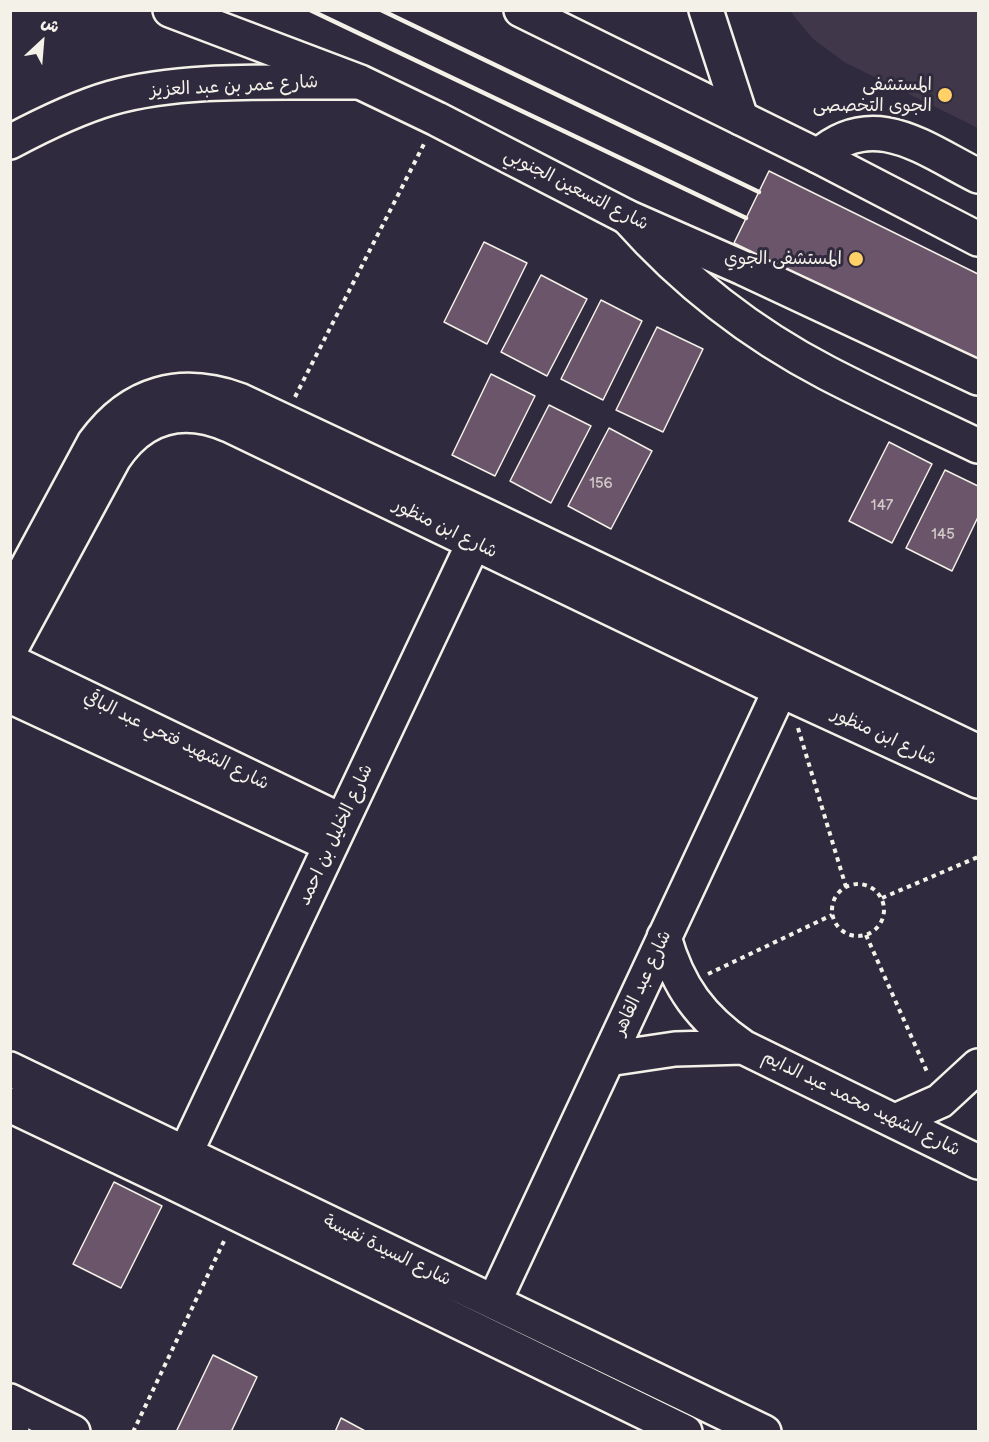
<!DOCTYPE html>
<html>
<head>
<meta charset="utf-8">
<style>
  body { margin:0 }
  #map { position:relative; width:989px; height:1442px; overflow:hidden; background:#2f2a3d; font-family:"Balsamiq Sans","Playpen Sans Arabic",sans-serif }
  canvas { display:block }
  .frame { position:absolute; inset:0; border:12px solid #f4f1e8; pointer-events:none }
  .north { position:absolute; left:12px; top:12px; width:60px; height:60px; -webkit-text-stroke:4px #2f2a3d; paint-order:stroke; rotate:26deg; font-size:16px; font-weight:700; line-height:24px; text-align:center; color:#f4f1e8 }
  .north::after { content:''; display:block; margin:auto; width:21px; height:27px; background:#f4f1e8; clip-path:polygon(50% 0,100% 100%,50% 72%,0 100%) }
</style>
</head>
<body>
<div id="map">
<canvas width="989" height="1442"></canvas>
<div class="frame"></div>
<div class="north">ش</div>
</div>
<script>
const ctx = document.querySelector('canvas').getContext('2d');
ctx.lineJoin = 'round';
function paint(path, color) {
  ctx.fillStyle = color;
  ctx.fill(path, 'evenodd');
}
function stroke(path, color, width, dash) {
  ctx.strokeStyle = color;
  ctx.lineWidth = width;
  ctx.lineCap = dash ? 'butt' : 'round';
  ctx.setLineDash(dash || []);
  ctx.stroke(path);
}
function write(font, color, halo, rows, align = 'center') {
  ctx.font = font + ' "Balsamiq Sans","Playpen Sans Arabic",sans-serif';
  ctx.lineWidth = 6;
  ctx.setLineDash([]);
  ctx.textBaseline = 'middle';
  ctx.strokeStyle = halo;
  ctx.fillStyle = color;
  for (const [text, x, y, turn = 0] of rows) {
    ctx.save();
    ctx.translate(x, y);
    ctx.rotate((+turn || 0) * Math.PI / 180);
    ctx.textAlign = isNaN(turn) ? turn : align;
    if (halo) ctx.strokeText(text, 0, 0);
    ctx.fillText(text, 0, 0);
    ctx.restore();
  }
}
const built = new Path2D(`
  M790,11H978V128L844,62L812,38Z`);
const building = new Path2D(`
  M769,171L978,274V363L734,243Z
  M484,242L527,263L487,344L444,322Z
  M541,275L587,299L547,376L501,352Z
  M601,300L642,321L603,400L561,379Z
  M657,327L703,349L663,432L616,410Z
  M491,374L535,396L495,476L452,455Z
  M549,405L591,426L551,503L510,481Z
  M609,428L652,451L611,529L568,506Z
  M889,442L932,464L892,543L849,521Z
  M945,470L978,486V517L952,571L906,548Z
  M114,1182L162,1206L121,1288L73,1264Z
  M213,1355L257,1377L231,1432H176Z
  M341,1418L367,1432H335Z`);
const path = new Path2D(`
  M295,397L424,144
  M798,728L846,887
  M832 910a26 26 0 1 1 52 0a26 26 0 1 1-52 0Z
  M882,898L978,857
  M866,935L928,1074
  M708,974L832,915
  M133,1432L225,1239`);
const minor = new Path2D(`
  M706,10L741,118
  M818,156C874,107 924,149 978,176
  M627,217C683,280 752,334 827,373C877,399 928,422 978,446
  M10,599L94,443C131,392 181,379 239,400L486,516L978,752
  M10,650L114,458C142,416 183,405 229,425L780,690L978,781
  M10,661L342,821
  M10,696L331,845
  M664,937C678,987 701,1018 743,1047L978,1162
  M608,1059L675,1049L743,1047
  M10,1069L764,1432
  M10,1105L172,1182L685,1432
  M895,1121L940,1101L978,1066
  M185,1154L483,523
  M494,1302L789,671
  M10,1401L73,1432
  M10,1431L12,1432`);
const major = new Path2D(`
  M10,142C42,125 76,108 111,98C184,77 282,83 358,82`);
const highway = new Path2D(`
  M170,10L360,82L437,119L627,217L743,268L978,378
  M521,10L818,156L978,239`);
const rail = new Path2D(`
  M310,10L746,218
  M381,10L759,192`);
const markers = [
  [945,95,8,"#ffd166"],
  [856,259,8,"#ffd166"]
];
const numberNames = [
  ["156",601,484],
  ["147",882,506],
  ["145",943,535]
];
const poiNames = [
  ["المستشفى",932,85],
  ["الجوى التخصصى",932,106],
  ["المستشفى الجوي",842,259]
];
const streetNames = [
  ["شارع عمر بن عبد العزيز",234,87,-3],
  ["شارع التسعين الجنوبي",576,190,27],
  ["شارع ابن منظور",445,529,26],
  ["شارع ابن منظور",884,737,25],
  ["شارع الشهيد فتحي عبد الباقي",176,741,26],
  ["شارع الخليل بن احمد",336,835,-65],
  ["شارع عبد القاهر",643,983,-65],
  ["شارع الشهيد محمد عبد الدايم",861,1104,26],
  ["شارع السيدة نفيسة",387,1251,26]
];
paint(built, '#41374a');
paint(building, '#6b556a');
stroke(building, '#f4f1e8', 1.5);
stroke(minor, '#f4f1e8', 38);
stroke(major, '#f4f1e8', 38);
stroke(highway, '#f4f1e8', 38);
stroke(path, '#f4f1e8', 4, [4.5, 4.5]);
stroke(minor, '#2f2a3d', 33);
stroke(major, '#2f2a3d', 33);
stroke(highway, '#2f2a3d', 33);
stroke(rail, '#f4f1e8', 4.5);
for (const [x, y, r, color] of markers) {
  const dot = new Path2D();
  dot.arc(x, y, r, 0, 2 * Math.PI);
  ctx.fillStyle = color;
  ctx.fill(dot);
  stroke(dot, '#2f2a3d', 2);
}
write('15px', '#d2cac8', null, numberNames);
write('18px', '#f4f1e8', '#2f2a3d', poiNames, 'right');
write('18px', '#f4f1e8', '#2f2a3d', streetNames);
</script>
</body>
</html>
